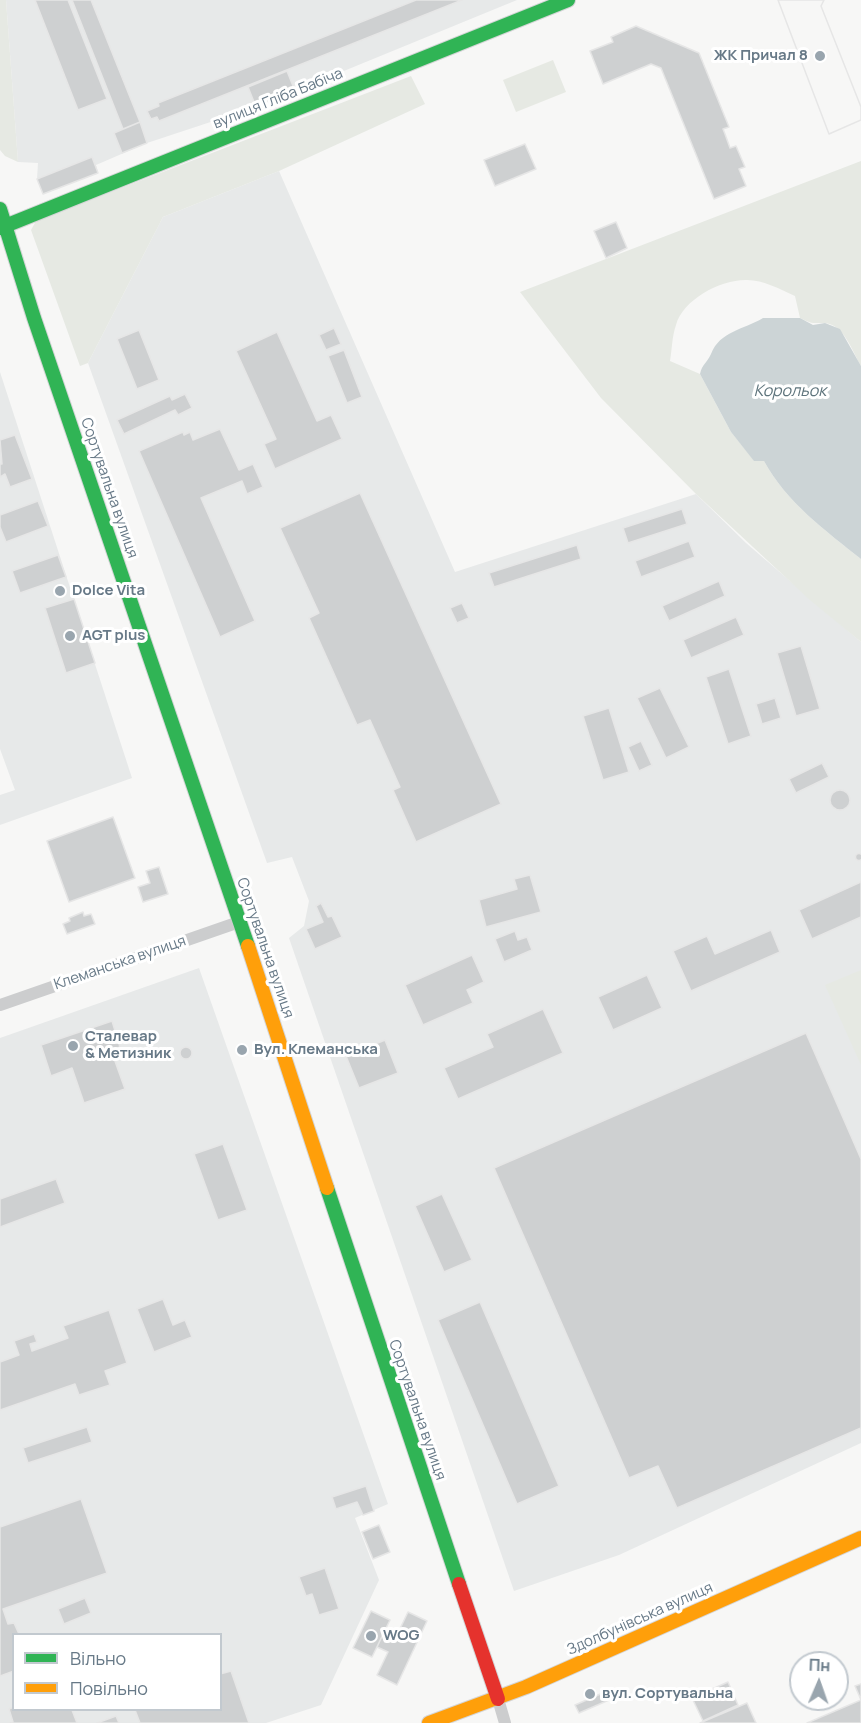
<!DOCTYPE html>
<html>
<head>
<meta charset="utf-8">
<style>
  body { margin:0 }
  #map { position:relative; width:861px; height:1723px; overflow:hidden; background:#f7f7f6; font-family:Manrope,sans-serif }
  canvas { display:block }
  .legend { position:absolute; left:12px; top:1633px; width:210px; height:78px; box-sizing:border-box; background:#fff; border:2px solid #c2c9cf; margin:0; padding:8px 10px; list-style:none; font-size:18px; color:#677987 }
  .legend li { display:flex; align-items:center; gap:12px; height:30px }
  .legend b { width:30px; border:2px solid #c2c9cf }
  .north { position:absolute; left:789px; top:1651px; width:60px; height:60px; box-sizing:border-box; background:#fff; border:2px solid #c2c9cf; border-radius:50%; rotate:2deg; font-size:16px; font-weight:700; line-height:24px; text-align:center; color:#677987 }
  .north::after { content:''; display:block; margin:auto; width:21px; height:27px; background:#99a5ae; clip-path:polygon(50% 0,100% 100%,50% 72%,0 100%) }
</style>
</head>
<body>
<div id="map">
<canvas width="861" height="1723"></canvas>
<ul class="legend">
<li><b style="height:8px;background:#30b455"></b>Вільно</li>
<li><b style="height:8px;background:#ff9f0a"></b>Повільно</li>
</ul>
<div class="north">Пн</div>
</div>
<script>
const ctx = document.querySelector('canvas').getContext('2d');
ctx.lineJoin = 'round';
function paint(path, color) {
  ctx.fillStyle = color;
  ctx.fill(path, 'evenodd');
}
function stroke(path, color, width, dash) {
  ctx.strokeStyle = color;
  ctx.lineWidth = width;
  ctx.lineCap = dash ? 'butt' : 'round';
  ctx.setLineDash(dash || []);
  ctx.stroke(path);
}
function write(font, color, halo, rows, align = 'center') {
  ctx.font = font + ' Manrope,sans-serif';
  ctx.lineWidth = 6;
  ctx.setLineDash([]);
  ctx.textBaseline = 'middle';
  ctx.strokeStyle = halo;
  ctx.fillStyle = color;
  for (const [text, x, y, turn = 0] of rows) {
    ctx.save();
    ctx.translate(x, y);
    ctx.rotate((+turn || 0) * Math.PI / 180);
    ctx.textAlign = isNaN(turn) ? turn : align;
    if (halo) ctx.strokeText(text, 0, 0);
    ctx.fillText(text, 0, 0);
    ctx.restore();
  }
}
const built = new Path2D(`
  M6,0H517L256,107L147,143L96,165L98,173L43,194L37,179L38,163L18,162Z
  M279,171L455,572L696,494L746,543L861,642V1443L619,1555L514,1591L289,938L304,926L309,901L292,857L267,863L88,363L163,217Z
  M0,372L132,778L0,825V795L15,790L0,749Z
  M199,968L388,1504L355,1518L379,1580L321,1705L266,1723H0V1038ZM14,1634H220V1710H14Z`);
const green = new Path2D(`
  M0,0H6L18,162L5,156L0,150Z
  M553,60L566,92L516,112L503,80Z
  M411,76L425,104L279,171L163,217L88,363L80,366L31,230L36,221Z
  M861,161V366C852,351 844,324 824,323C812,323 812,324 800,318L795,296C779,289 764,280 747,280C722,279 683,299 676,325C672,336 672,350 670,361L700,374L731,432L754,460L764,461C786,502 826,531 861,559V642L810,600L696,494L601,398L520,292Z
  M861,970V1065L825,985Z`);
const water = new Path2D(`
  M763,318H800L813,325L825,323L840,329L861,366V559C826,531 786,502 764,461H754L731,432L700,374C702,364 707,363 711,354C720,331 743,330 763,318Z`);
const building = new Path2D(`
  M35,0H68L107,99L78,110Z
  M72,0H91L140,122L123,129Z
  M416,0H462L159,121L157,117L151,119L147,111L159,106L158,103Z
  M778,0H824L821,6L861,107V120L829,134Z
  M778,0H824L821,6L861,107V120L829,134Z
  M636,26L699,53L729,127L723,129L725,134L730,148L736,146L745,167L739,169L746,186L714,199L661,68L651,64L603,84L590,51L613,42L611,37Z
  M287,71L295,91L256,107L248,87Z
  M140,122L147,143L122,153L114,133Z
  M525,144L536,169L495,186L484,160Z
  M92,157L98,173L43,194L37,179Z
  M616,222L627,248L606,258L594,231Z
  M334,328L341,344L326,350L319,335Z
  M139,330L159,380L137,389L117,339Z
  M277,332L317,421L331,415L342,439L275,469L264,444L276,439L236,351Z
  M344,350L362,397L347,403L328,356Z
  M185,394L192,408L178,415L175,410L124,434L117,420L170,396L172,400Z
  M220,429L239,470L253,464L263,487L247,494L242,481L201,498L255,621L220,637L139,451L183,432L184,435L190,432L193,440Z
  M15,435L32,479L10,487L5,474L0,477V464H2L0,440Z
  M360,493L501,804L416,842L393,790L400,787L370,720L357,725L309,618L319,613L280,528Z
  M38,501L48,526L6,542L0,527V515Z
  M682,509L687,524L628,543L623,528Z
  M689,541L695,557L641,577L635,561Z
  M577,545L581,559L494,587L489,573Z
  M58,555L66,577L20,593L12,571Z
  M719,581L725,596L669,621L662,606Z
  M74,599L95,663L66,673L45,608Z
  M462,603L469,618L457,623L450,608Z
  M736,617L744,635L691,658L683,640Z
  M801,646L820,709L796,716L777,653Z
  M729,669L751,736L728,744L706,677Z
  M660,688L689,747L666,758L637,698Z
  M775,698L781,718L762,724L756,704Z
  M609,708L629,772L603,780L583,716Z
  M641,741L652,765L639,771L628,747Z
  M822,763L829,777L796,793L789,779Z
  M830 800a10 10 0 1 1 20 0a10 10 0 1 1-20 0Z
  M113,817L135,878L69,902L47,841Z
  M855.5 857a3.5 3.5 0 1 1 7 0a3.5 3.5 0 1 1-7 0Z
  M159,867L168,894L143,902L138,887L150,883L146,871Z
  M530,875L541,912L486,927L479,900L517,889L514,879Z
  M861,882V917L812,939L799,910Z
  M321,903L328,917L332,916L342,937L315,949L306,929L323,922L316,906Z
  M83,912L84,916L91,914L95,924L67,934L63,924L70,921L69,918Z
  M771,930L780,952L691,991L673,951L707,936L715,954Z
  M515,931L518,940L527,937L532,950L504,962L495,939Z
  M472,955L484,982L467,990L473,1003L423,1025L405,985Z
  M647,975L662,1008L613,1030L598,997Z
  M543,1009L563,1053L458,1099L444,1068L493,1047L487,1034Z
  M112,1021L120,1047L111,1050L125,1089L84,1103L72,1068L51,1076L41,1045Z
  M806,1033L861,1159V1428L677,1508L658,1466L629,1478L494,1168Z
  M385,1040L398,1073L359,1088L346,1056Z
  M180 1053a6 6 0 1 1 12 0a6 6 0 1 1-12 0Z
  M223,1144L247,1210L218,1220L194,1154Z
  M56,1179L65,1203L0,1227V1199Z
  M442,1194L472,1260L444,1272L415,1206Z
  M163,1299L173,1325L185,1320L192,1337L154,1352L137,1309Z
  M480,1302L559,1486L517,1504L438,1320Z
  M109,1310L127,1363L105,1371L110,1385L79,1395L75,1384L0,1410V1362L19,1355L14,1341L34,1334L37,1342L30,1344L32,1351L68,1338L63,1326Z
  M87,1427L92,1442L28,1463L23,1448Z
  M366,1486L374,1511L363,1515L357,1502L336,1509L332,1497Z
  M81,1499L107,1573L3,1609L8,1624L14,1623L19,1634H14V1671L0,1676V1527Z
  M379,1525L390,1552L373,1559L362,1532Z
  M325,1568L339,1609L319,1615L312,1594L306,1596L299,1577Z
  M85,1598L91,1613L64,1624L58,1609Z
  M371,1611L390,1620L372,1657L353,1648Z
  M408,1612L427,1621L397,1685L377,1675L388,1652L377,1647L385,1630L397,1635Z
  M231,1671L249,1723H140L135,1710H220V1674Z
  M728,1682L738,1705L703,1721L692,1698Z
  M861,1684V1723H807L861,1700L855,1686Z
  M605,1692L609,1700L579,1713L575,1705Z
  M747,1703L756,1723H700Z
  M14,1707V1710H72L77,1723H10L13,1722L9,1709Z
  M116,1716L119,1723H97Z`);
const street = new Path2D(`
  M0,1005L239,922
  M498,1699L505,1723`);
const fast = new Path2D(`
  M0,209L34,318L248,946
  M0,228L568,0
  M327,1188L459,1584`);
const slow = new Path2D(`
  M248,946L327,1188
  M429,1723L526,1687L861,1538`);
const jam = new Path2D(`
  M459,1584L498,1699`);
const markers = [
  [820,56,6,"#99a5ae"],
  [60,591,6,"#99a5ae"],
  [70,636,6,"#99a5ae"],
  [73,1046,6,"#99a5ae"],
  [242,1050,6,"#99a5ae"],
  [371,1636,6,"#99a5ae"],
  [590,1694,6,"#99a5ae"]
];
const poiNames = [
  ["ЖК Причал 8",808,56,"right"],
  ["Dolce Vita",72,591],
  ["AGT plus",82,636],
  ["Сталевар",85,1037],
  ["& Метизник",85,1054],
  ["Вул. Клеманська",254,1050],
  ["WOG",383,1636],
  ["вул. Сортувальна",602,1694]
];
const streetNames = [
  ["вулиця Гліба Бабіча",278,99,-22],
  ["Сортувальна вулиця",109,488,71],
  ["Сортувальна вулиця",265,948,71],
  ["Клеманська вулиця",120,963,-19],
  ["Сортувальна вулиця",417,1410,71],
  ["Здолбунівська вулиця",640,1619,-24]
];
const waterNames = [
  ["Корольок",790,392]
];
paint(built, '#e7e9e9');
paint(green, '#e6e9e3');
paint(water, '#ccd4d6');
paint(building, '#ced0d1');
stroke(building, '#e6e6e6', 1.5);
stroke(fast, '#d4d5d6', 16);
stroke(slow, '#d4d5d6', 16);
stroke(jam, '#d4d5d6', 16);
stroke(street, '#cccdce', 12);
stroke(fast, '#30b455', 14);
stroke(slow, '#ff9f0a', 14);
stroke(jam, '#e5322d', 14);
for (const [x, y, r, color] of markers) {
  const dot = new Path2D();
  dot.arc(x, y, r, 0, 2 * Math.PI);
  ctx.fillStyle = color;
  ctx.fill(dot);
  stroke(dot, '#fff', 2);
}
write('bold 15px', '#677987', '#fff', poiNames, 'left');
write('15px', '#677987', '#fff', streetNames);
write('italic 16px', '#5e747c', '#fff', waterNames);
</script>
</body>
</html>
